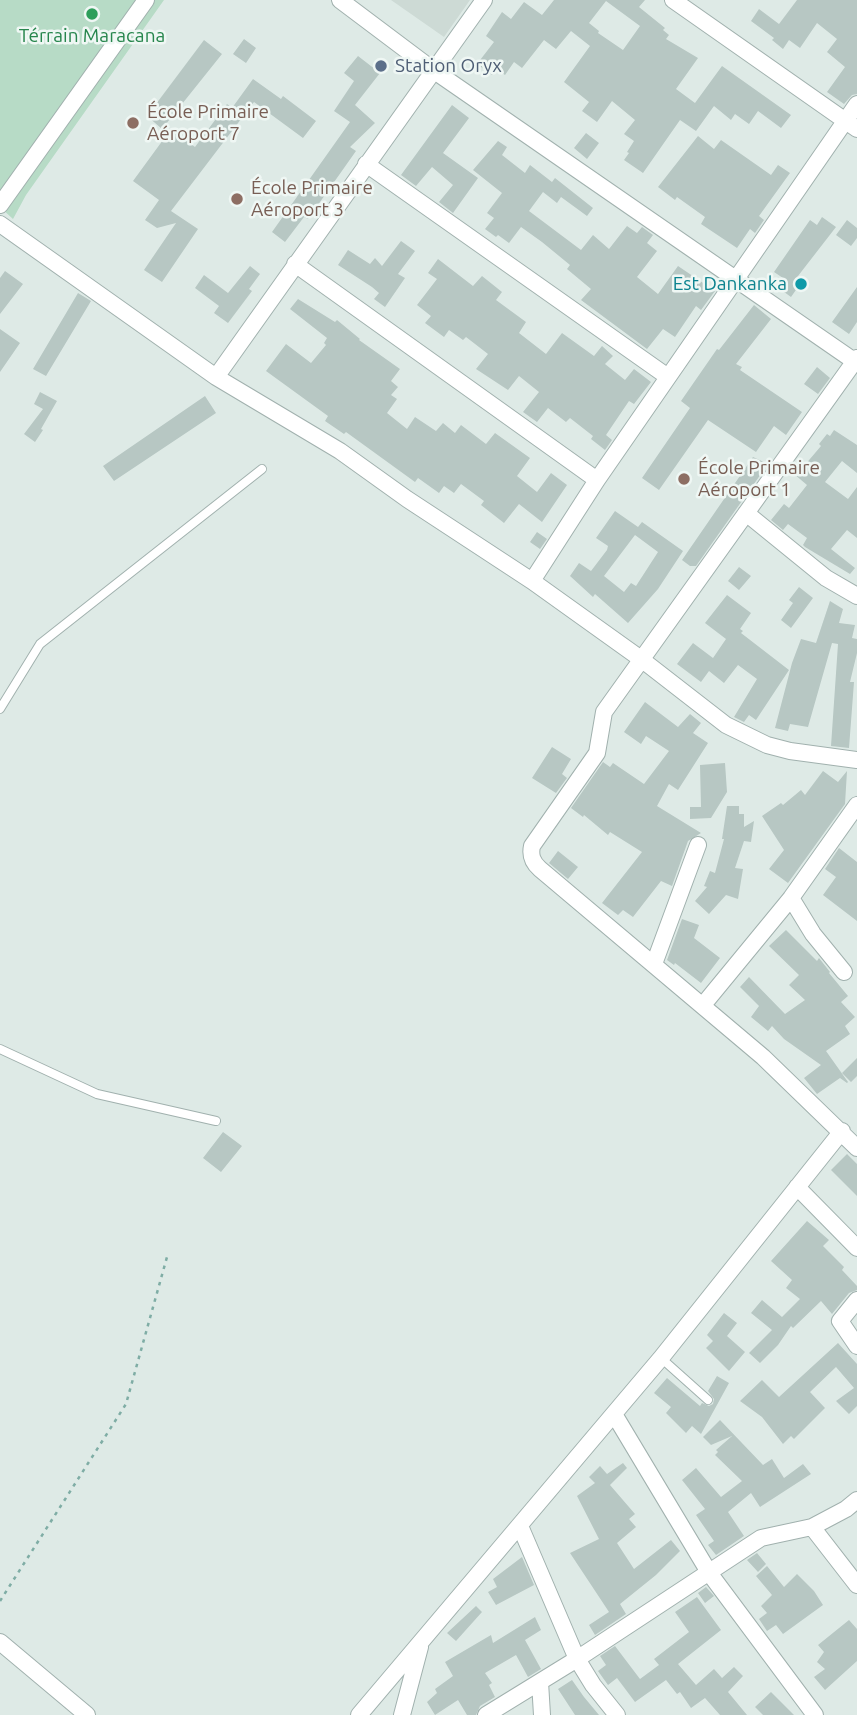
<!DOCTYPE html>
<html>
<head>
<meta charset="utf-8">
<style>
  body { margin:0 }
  canvas { display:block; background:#deeae6 }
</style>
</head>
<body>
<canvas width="857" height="1715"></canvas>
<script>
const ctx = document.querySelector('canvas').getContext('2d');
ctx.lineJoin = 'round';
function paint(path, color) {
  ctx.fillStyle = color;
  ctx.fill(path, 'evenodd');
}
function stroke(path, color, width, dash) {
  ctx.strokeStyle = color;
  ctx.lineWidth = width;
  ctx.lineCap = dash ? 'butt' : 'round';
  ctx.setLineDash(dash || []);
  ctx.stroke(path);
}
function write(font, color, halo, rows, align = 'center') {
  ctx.font = font + ' Ubuntu,sans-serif';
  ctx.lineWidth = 5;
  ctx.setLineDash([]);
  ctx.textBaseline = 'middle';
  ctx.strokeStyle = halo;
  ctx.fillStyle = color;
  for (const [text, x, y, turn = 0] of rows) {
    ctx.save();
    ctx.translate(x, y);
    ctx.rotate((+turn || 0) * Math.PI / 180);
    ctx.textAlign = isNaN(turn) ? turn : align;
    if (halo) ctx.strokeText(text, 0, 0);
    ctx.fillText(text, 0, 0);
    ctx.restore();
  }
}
const built = new Path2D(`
  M391,0H470L444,37Z`);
const green = new Path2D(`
  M0,0H164L26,195L13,219L0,207Z`);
const building = new Path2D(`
  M554,0H645L639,7L665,28L663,30L669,35L666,39L698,58L676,89L695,103L722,66L791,115L781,128L758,111L749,124L735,114L731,120L714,106L696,131L680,120L643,173L624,160L629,153L627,152L634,141L624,134L635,120L612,101L597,122L582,111L589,102L564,82L590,46L571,31L556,49L544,40L522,68L514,62L505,75L497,69L492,75L477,64L494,42L486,36L502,12L511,19L524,2L542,15ZM606,1L640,26L623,50L598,33L599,31L589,23Z
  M797,0H857V94L852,95L844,104L827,92L845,67L827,52L837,39L817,23L800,48L789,40L783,49L772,40L774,38L751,21L759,9L779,24Z
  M244,39L256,48L246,63L233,54Z
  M204,40L222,54L162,129L147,116Z
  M358,56L380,73L355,105L375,123L350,147L356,151L308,219L304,217L285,242L272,232L350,122L334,111L354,81L344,73Z
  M253,79L281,99L283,96L316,121L303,138L254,102L171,211L198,229L162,282L144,270L176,223L157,228L145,220L159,200L133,181L171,129L195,147L227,104L232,108Z
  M452,105L469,118L443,153L478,178L453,213L439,202L453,185L432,167L416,186L401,175Z
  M586,133L599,143L587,159L574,148Z
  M698,136L714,149L721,140L771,175L778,165L790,173L759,216L764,220L755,233L750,229L737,248L701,224L705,217L677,197L675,200L658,187Z
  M498,141L507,147L502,155L525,173L530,165L552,182L555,178L593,208L587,216L561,197L557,203L543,192L529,211L581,250L593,235L609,249L627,226L637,233L642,227L653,235L647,243L657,251L637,277L658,294L678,266L715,291L701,310L696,306L675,337L663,329L647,349L581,300L591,289L567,269L570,265L542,242L521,227L509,243L498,235L496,237L485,229L494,218L487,213L502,193L473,170Z
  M822,217L836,227L798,276L803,280L791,297L780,289L786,280L774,272L810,220L817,225Z
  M847,220L857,228V238L851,246L836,235Z
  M401,241L415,251L398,274L405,278L385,307L374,299L379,293L372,287L338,265L348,250L370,264L375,258L382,266Z
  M438,259L473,286L482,276L502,292L496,300L526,322L519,333L546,354L562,333L594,356L602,346L613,356L605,364L625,380L634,369L651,382L634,404L629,401L606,435L612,440L605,450L591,439L593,436L570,418L566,422L548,408L537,422L523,412L539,392L519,376L508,390L476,369L488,354L466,337L463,340L449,330L444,337L425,323L431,316L417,305L437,279L428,273Z
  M250,266L260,274L249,289L252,291L228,323L214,313L219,306L195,288L204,275L228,293Z
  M5,271L23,284L0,314V278Z
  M857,287V322L849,334L832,322Z
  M78,293L91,301L46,376L33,369Z
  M298,299L335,322L337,320L360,339L359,340L400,369L391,381L398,387L391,395L397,399L387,413L407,429L415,417L436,431L443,423L455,433L461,425L486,444L495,433L530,458L517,476L537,492L551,473L567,485L542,522L519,504L504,523L481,505L484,501L461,484L454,493L444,486L439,493L418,478L415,482L346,432L344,434L325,421L328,416L266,371L286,344L311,363L326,345L324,343L327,338L290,309Z
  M754,305L771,319L736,364L742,367L740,370L802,412L786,435L774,426L756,452L708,420L659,490L642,478L690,408L681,401L717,349L719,350Z
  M0,329L20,343L0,372Z
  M817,367L830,378L818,394L804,384Z
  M40,392L57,401L41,429L43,430L35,442L24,434L43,409L34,404Z
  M205,396L216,413L114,481L103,466Z
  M834,430L857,445V473L842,461L825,482L848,499L857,487V538L847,530L831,549L855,568L850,574L805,547L803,545L807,538L788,524L783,530L771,520L784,504L789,508L807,485L794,474L802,464L804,466L821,446L819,444L827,434L830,436Z
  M753,457L768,464L696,566H690L682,560Z
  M615,511L638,527L642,522L683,551L658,589L628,623L595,594L593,597L570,576L579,563L591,571L607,550L608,546L596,538ZM635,535L658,552L636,586L631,583L624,592L604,576Z
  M537,532L547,539L540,549L530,542Z
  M739,567L751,576L739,590L728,581Z
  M799,587L813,598L791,628L781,620L793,603L789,600Z
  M727,595L751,613L740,629L743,631L741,633L789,670L756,720L749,715L744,722L734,717L757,679L738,665L724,683L709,671L701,682L677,664L693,643L713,658L726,639L705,623Z
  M830,601L843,609L839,623L855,625L852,638L857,639V653L850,682H854L849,748L831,746L838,644L832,643L808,727L790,724L788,731L775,728L792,663L801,639L816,643Z
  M645,702L678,727L690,714L701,723L693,733L708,743L678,790L669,784L657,806L701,833L688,841L672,886L661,881L633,917L623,910L618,915L602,903L642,852L610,832L608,835L584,815L583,817L571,808L603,762L610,767L613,763L644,784L669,751L646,736L641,744L624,732Z
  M552,747L571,759L562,774L567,778L556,793L532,778Z
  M725,763L727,792L711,818L690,819V807H701L700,765Z
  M823,771L838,782L847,771L845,804L788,883L769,869L784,850L762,816L781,803L783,805L801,790L805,795Z
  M727,806H739V814H744V827L754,821L751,842L744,841L735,868L743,869L738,899L726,895L709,914L695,901L707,887L704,886L710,871L715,873L724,839H722Z
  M839,848L857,862V921L823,895L836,877L825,869Z
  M558,851L578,867L568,879L549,863Z
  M682,919L699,925L694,938L720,958L701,983L675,963L674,965L667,960Z
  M786,930L817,961L819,958L830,972L829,973L848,996L841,1002L855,1017L845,1026L850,1034L826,1051L848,1082L847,1083L840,1078L817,1094L804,1078L821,1065L784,1039L772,1026L768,1031L751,1017L759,1006L740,987L749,977L785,1014L805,1000L789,985L799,975L769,946Z
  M857,1058V1076L851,1082L842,1073Z
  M223,1132L242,1146L221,1172L203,1158Z
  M847,1154L857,1164V1196L831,1170Z
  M807,1221L829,1240L823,1246L844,1267L842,1270L857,1286V1290L849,1293L832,1314L821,1301L793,1328L791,1326L778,1345L760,1363L749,1353L772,1330L751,1313L762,1300L782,1317L800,1299L786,1288L792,1280L771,1261Z
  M724,1313L737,1323L727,1336L745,1352L729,1371L706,1348L713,1341L707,1335Z
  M838,1343L857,1364V1406L849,1414L836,1401L854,1388L836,1367L810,1392L825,1408L794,1439L791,1436L783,1444L762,1417L740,1401L762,1380L779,1397Z
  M717,1376L729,1383L701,1434L692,1426L686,1433L666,1413L671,1407L654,1393L667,1378L700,1406L702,1403L709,1406L713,1404L714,1399L708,1391Z
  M720,1420L763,1465L772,1459L784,1478L803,1464L811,1474L760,1507L751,1493L728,1512L744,1536L716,1555L708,1545L714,1541L696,1515L705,1509L682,1480L696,1468L721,1497L742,1481L715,1455L718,1452L716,1450L732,1436L711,1445L703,1437Z
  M623,1463L627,1468L610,1485L635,1514L629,1519L636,1527L617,1543L634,1569L671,1540L680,1551L656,1575L620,1604L626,1614L595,1635L589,1625L609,1612L570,1553L599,1539L577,1496L595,1483L589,1477L600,1466L607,1474Z
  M757,1553L766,1564L758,1572L747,1560Z
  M522,1557L534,1585L496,1605L488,1592L497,1587L493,1579Z
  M767,1566L784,1587L797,1574L814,1591L823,1605L783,1634L776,1625L767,1631L759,1619L767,1613L761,1606L772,1595L756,1576Z
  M706,1587L714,1596L705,1603L698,1593Z
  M697,1597L721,1630L678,1664L696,1685L714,1669L722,1678L734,1667L743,1676L728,1692L747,1715H720L705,1698L691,1708L680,1692L677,1694L666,1680L635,1702L617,1678L608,1685L598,1671L606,1665L600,1656L615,1646L640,1679L659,1665L654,1659L689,1632L675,1612Z
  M476,1606L482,1612L456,1641L447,1633Z
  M535,1617L541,1630L525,1640L541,1669L528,1677L516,1655L485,1673L492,1683L489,1685L495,1697L480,1706L476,1715H467L458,1700L435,1715L427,1702L437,1693L435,1689L453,1676L445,1662L491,1635L493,1643Z
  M849,1620L857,1629V1661L825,1690L814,1677L825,1669L817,1662L824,1652L818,1645Z
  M572,1680L584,1697L599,1715H575L558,1689Z
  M771,1692L794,1715H763L755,1707Z`);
const path = new Path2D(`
  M0,1601L126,1404L167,1257`);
const service = new Path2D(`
  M0,709L40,644L262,469
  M0,1049L97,1094L216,1121
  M661,1358L708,1400`);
const minor = new Path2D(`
  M340,0L433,70L857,363
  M673,0L857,129
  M366,164L668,377
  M0,205L146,0
  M0,224L216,377L340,451L407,499L532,581L641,659L726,725L767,745L790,751L857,760
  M295,264L597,480
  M857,358L604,712L597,753L532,846C530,855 532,862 540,869L763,1057L857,1148
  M216,377L484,0
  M746,513L826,578L857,596
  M532,581L597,480L857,104
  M791,898L813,934L844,972
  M654,964L698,845
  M703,1005L791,898L857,805
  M797,1187L857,1248
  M857,1300L840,1321L857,1346
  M614,1414L710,1574L815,1715
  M520,1526L577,1659L593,1685L617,1715
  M812,1527L857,1585
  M0,1642L87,1715
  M540,1682L542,1715
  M359,1715L661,1358L842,1131
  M402,1715L420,1647
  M486,1715L577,1659L761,1538L812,1527L846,1509L857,1500`);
const markers = [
  [92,14,7,"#2e9e5b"],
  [381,66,7,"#5c6f8a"],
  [133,123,7,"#8d6e63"],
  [237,199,7,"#8d6e63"],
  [801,284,7,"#0f9aa8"],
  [684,479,7,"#8d6e63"]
];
const leisureNames = [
  ["Térrain Maracana",92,36]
];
const serviceNames = [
  ["Station Oryx",395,66]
];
const educationNames = [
  ["École Primaire",147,112],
  ["Aéroport 7",147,134],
  ["École Primaire",251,188],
  ["Aéroport 3",251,210],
  ["École Primaire",698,468],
  ["Aéroport 1",698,490]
];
const cultureNames = [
  ["Est Dankanka",787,284]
];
paint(built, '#cddad5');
paint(green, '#b7dbc6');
paint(building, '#b7c7c3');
stroke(service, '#a1b1ae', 10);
stroke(minor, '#a1b1ae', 18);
stroke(path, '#7fada5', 2.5, [3.5, 5]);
stroke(service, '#fff', 8);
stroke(minor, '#fff', 16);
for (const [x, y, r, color] of markers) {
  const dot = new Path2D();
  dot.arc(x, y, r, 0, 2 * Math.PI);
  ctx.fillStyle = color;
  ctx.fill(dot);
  stroke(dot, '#eff7f4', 2.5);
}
write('19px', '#27864d', '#eff7f4', leisureNames);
write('19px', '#4e5e75', '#eff7f4', serviceNames, 'left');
write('19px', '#785e54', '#eff7f4', educationNames, 'left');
write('19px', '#0d838f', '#eff7f4', cultureNames, 'right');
</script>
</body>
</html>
